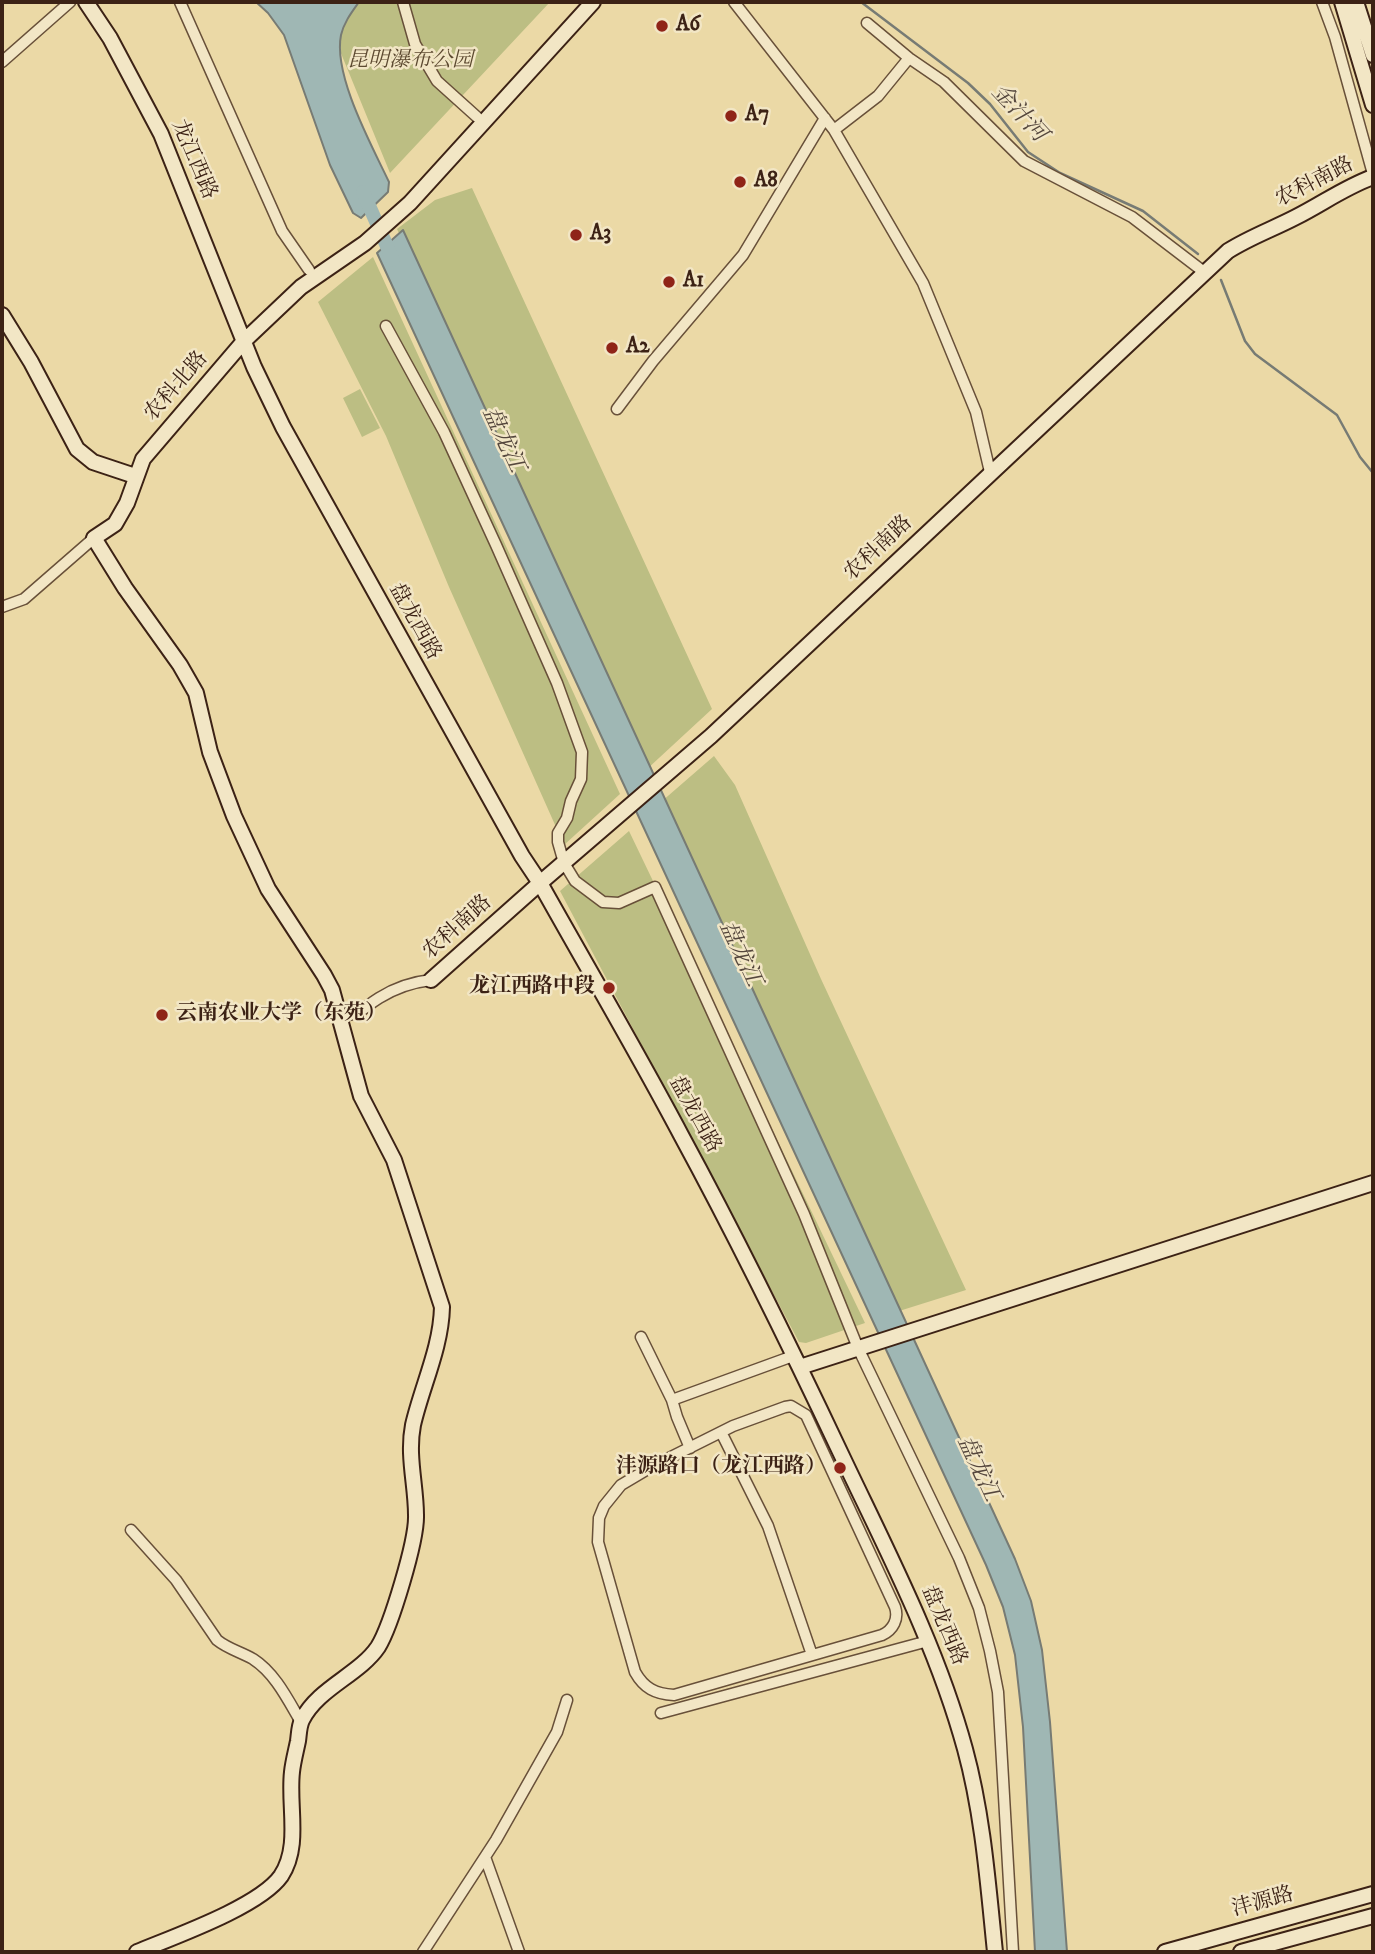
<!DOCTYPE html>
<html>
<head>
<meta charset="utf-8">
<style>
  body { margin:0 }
  #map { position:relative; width:1375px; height:1954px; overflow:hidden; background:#ebd9a6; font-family:"IM FELL DW Pica",serif }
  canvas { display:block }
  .frame { position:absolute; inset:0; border:4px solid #3c2215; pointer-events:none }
</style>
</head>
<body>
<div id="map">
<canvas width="1375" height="1954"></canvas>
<div class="frame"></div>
</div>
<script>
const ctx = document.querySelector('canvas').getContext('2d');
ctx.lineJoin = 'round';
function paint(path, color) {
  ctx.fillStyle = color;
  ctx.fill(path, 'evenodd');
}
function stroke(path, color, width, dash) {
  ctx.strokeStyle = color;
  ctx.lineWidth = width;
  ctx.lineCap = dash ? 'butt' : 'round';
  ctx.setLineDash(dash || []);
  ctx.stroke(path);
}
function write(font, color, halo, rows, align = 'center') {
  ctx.font = font + ' "IM FELL DW Pica","Noto Serif SC",serif';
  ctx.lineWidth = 5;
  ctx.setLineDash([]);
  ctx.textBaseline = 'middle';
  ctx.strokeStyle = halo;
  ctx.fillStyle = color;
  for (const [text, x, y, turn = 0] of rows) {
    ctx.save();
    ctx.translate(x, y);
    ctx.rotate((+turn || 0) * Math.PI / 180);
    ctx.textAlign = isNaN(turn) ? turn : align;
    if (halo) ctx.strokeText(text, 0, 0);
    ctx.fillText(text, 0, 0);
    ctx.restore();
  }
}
const green = new Path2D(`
  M320,2H550L390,173Z
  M472,188L712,709L646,770L397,229L435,200Z
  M373,257L620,794L564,845L449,587L386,436L318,302Z
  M360,389L380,428L362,437L343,398Z
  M714,756L735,785L821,979L966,1290L896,1312L661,802Z
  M629,831L865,1323L806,1343L799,1342L560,891Z`);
const water = new Path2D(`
  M256,2H359C352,12 344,22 341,35C333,75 371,144 389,182L388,192L361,218L353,213L330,165L284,35L268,13Z
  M403,230L1015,1559L1031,1601L1042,1650L1050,1722L1067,1952H1035L1023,1727L1015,1655L1003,1607L986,1565L377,253Z`);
const stream = new Path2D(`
  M861,2L968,83L990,104L1028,152L1060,173L1143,211L1198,254
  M1221,280L1245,341L1255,354L1337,415L1360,457L1373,473`);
const river = new Path2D(`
  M363,192L393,260`);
const street = new Path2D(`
  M180,2L282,231L309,270
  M403,2L415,44L437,81L477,117
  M734,2L834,130L923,283L976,412L990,472
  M1322,2L1335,37L1373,174
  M867,23L909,58L944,82L1024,161L1132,217L1204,272
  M2,62L70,2
  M834,130L878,96L909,58
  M386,326L444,432L496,545L557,683L582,752L581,779L571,801L567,818L558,833V842L564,863L575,881L603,902L619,903L655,887L804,1214L858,1348L959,1558L979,1608L990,1651L998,1692L1013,1952
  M617,409L653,361L743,255L825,118
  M2,607L24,599L94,538
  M340,1016C364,1014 361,1009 379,998C395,988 413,982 431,980
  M641,1337L672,1400L677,1417L690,1448
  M672,1400L793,1356
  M791,1406L806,1415L895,1607C899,1619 893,1630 882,1635L674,1695C655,1694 644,1688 635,1672L598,1542L599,1518L604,1506L621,1485L653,1466L733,1426L785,1407Z
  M721,1432L768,1526L812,1655
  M131,1530L176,1580L217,1640C228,1649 241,1652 253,1659C275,1673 288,1700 301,1722
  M661,1713L928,1641
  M485,1857L519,1952
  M423,1952L496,1840L557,1732L567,1700`);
const secondary = new Path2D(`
  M86,2L110,38L161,134L254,367L283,427L522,856L540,883C587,967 636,1050 681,1135C738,1240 791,1348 842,1456C887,1551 937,1646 965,1749C983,1815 988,1884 995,1952
  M1342,2L1373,105
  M1356,2L1373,55
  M2,315L31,362L77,449L93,462L135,476
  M431,980L540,883L711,736L1228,251C1250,237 1273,229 1296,217C1322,204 1345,187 1373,177
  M800,1367L1373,1183
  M137,1952C173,1937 259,1907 281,1876C301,1846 288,1806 292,1772C293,1762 296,1751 298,1741C299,1734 299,1726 302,1720C318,1688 359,1675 378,1647C391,1626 417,1540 416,1515C416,1485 407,1456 413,1425C422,1386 441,1348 442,1307L394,1160L361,1096L332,990L324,975L268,889L234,816L210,752L196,693L180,665L125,588L94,538L115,524L127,503L143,459L244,341L301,287L365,243L410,203L593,2
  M1165,1952L1373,1894
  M1241,1952L1373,1916`);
const markers = [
  [662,26,7,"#8f2418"],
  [731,116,7,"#8f2418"],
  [740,182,7,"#8f2418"],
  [576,235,7,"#8f2418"],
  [669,282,7,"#8f2418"],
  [612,348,7,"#8f2418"],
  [609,988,7,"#8f2418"],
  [162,1015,7,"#8f2418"],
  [840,1468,7,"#8f2418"]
];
const poiNames = [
  ["A6",676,26],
  ["A7",745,116],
  ["A8",754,182],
  ["A3",590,235],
  ["A1",683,282],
  ["A2",626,348],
  ["龙江西路中段",595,988,"right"],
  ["云南农业大学（东苑）",176,1015],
  ["沣源路口（龙江西路）",826,1468,"right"]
];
const parkNames = [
  ["昆明瀑布公园",410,62]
];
const streetNames = [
  ["龙江西路",193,160,67],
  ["农科南路",1315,183,-27],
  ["农科北路",177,387,-49],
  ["农科南路",879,549,-43],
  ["盘龙西路",414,622,61],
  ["农科南路",458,928,-42],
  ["盘龙西路",694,1115,61],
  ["盘龙西路",943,1626,67],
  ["沣源路",1263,1903,-15]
];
const waterNames = [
  ["金汁河",1018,114,47],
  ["盘龙江",502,440,65],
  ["盘龙江",739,954,65],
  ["盘龙江",977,1469,65]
];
paint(green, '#bcbe83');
paint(water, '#9fb7b4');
stroke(water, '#777b74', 2);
stroke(stream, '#777b74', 2.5);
stroke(river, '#9fb7b4', 14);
stroke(street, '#685039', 13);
stroke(secondary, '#3c2215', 18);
stroke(street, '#f2e6c5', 10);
stroke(secondary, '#f2e6c5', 14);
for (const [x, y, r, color] of markers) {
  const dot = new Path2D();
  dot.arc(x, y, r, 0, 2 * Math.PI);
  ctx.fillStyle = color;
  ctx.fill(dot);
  stroke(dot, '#f2e6c5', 2.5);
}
write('bold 21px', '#3c2215', '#f2e6c5', poiNames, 'left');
write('italic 21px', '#5c4930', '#f2e6c5', parkNames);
write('21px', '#3c2215', '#f2e6c5', streetNames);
write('italic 23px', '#55473d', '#f2e6c5', waterNames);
</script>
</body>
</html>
